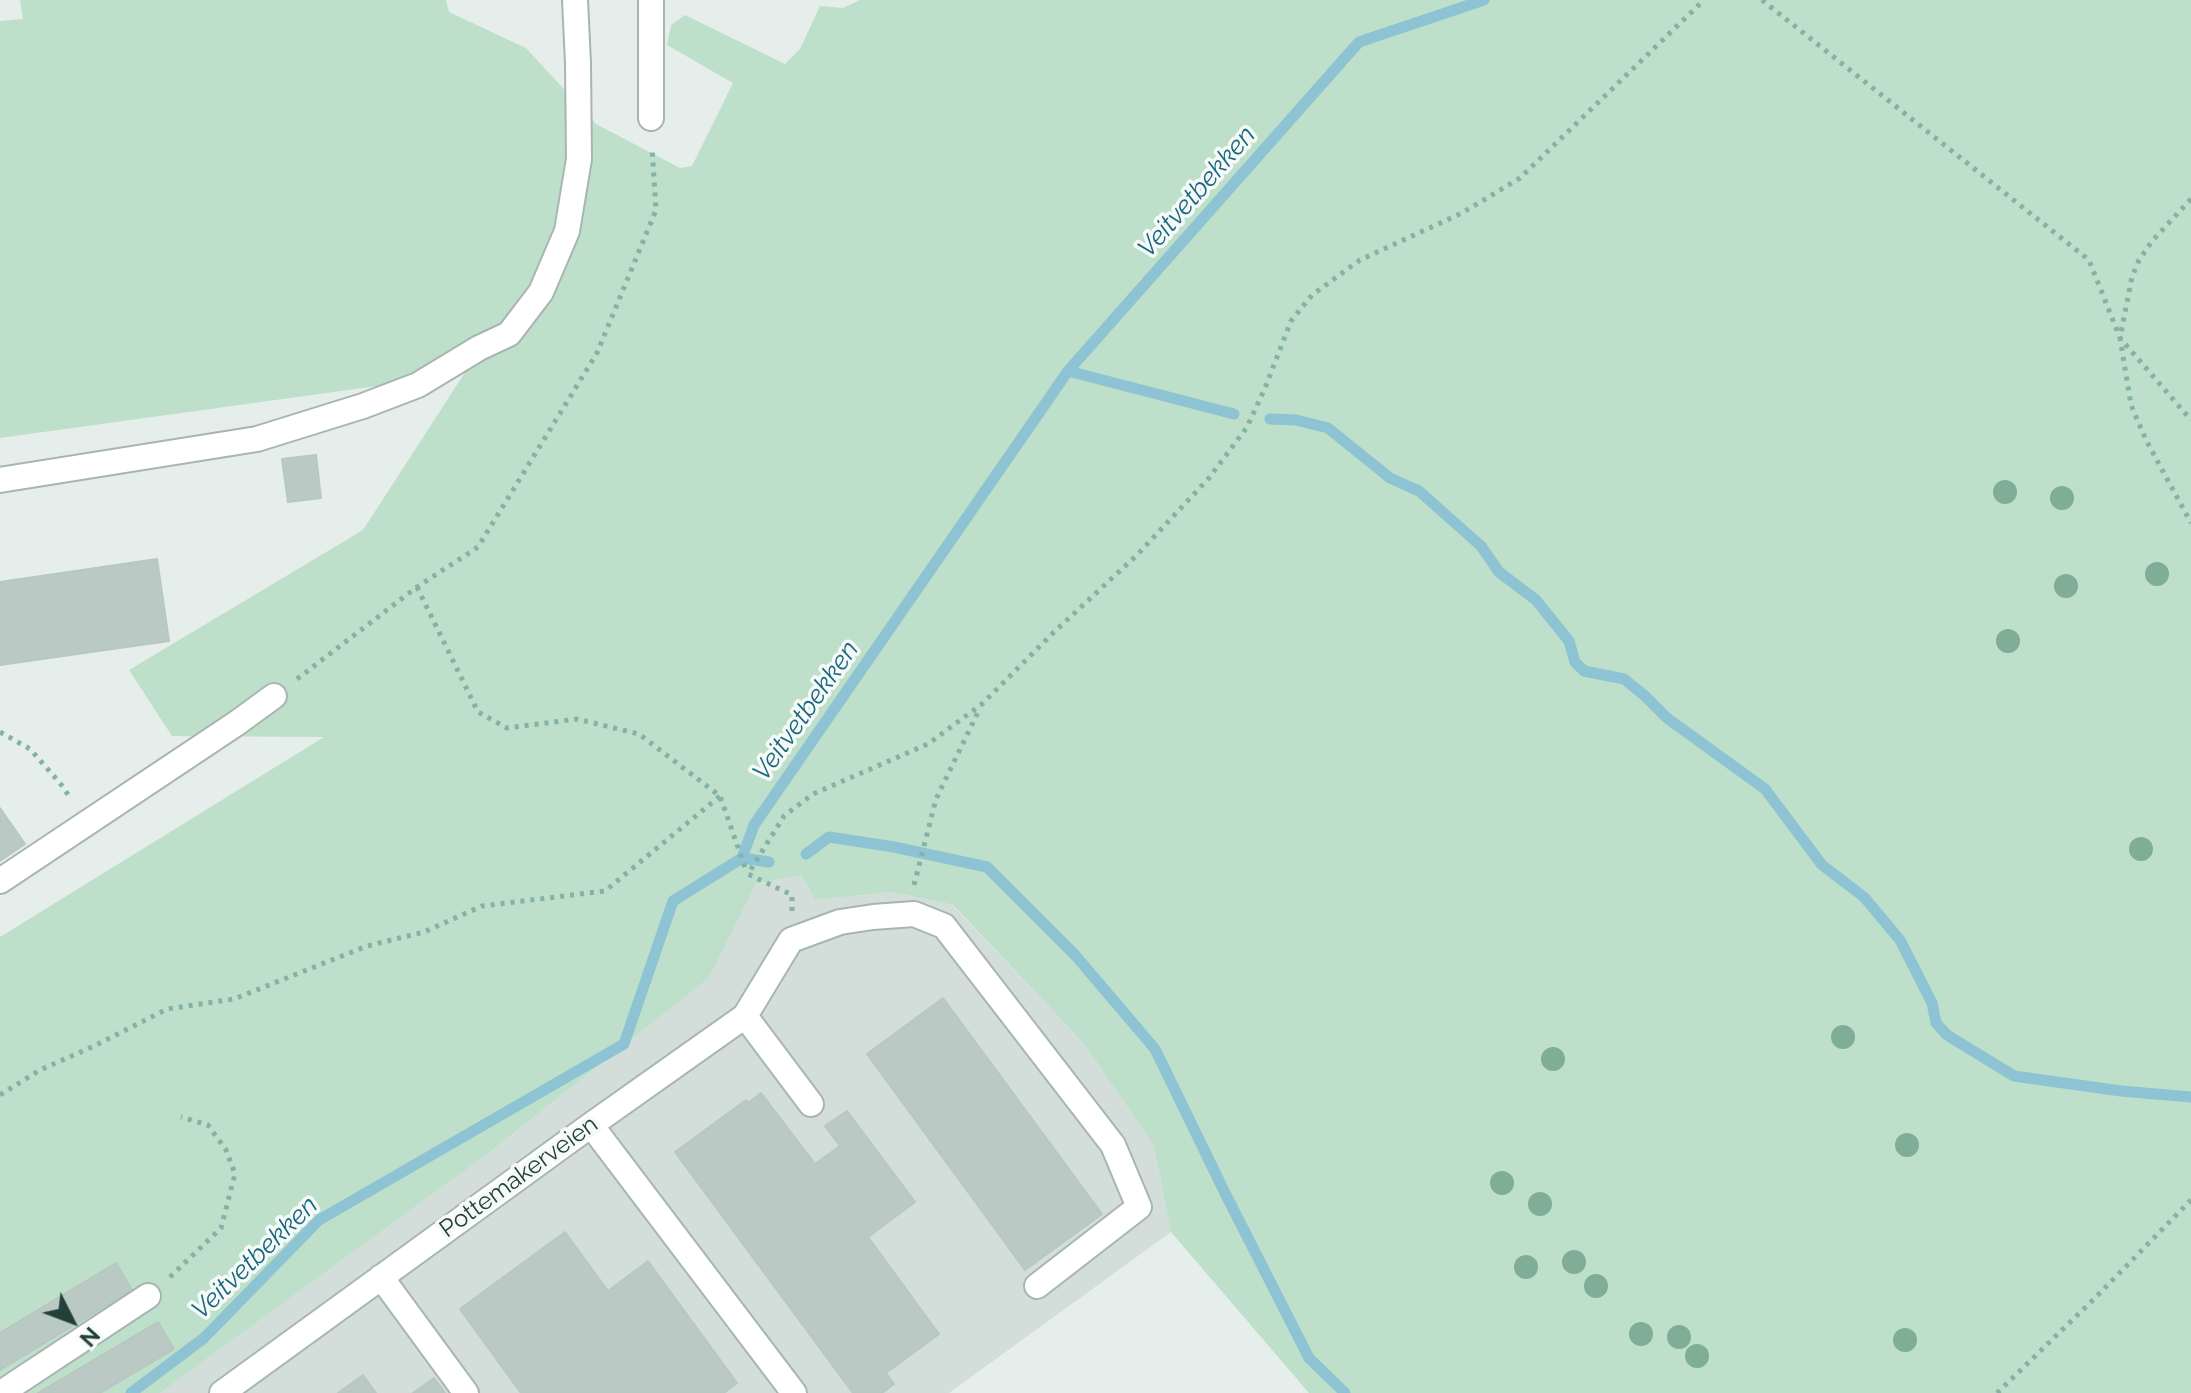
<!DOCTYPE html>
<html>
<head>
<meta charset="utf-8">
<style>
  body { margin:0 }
  #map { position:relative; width:2191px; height:1393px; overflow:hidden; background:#e5eeeb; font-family:Raleway,sans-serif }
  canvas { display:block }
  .north { position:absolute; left:32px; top:1281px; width:80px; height:80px; -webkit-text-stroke:6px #f5faf8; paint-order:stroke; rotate:132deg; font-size:22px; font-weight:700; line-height:32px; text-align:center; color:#23403b }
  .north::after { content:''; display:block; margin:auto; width:28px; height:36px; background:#23403b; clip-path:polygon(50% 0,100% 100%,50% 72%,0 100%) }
</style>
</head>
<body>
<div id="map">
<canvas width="2191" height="1393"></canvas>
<div class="north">N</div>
</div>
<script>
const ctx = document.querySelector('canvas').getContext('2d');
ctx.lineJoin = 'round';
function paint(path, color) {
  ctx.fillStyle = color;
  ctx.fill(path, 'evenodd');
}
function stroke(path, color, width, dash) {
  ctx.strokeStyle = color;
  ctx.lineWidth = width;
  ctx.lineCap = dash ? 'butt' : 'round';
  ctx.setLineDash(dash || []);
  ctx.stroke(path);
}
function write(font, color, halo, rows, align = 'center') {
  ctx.font = font + ' Raleway,sans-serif';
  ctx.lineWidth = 7;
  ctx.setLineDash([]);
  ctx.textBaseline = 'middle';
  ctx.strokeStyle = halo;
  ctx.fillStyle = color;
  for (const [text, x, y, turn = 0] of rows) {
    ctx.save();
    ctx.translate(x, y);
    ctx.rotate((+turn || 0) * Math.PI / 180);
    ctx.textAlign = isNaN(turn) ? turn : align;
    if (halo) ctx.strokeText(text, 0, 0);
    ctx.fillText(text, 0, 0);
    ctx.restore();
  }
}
const built = new Path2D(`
  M801,875L815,900L891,892L952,905L1085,1045L1154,1146L1171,1232L949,1393H160L486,1155L709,978L756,884Z`);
const green = new Path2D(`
  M20,0H446L449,12L526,48L596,124L680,168L692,166L733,83L667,45L671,25L685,15L785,64L800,49L820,6L843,8L860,0H2191V1393H1309L1171,1232L1154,1146L1085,1045L953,905L891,892L815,900L801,875L756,884L709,978L486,1155L160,1393H0V937L324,737L172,736L129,670L363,530L464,374L0,438V21L23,19Z`);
const stream = new Path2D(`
  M1068,371L1234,414
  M1270,419L1296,420L1328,428L1390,478L1419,491L1481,546L1499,572L1536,600L1569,641L1575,662L1584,671L1624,679L1645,696L1667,718L1765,789L1822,865L1864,897L1900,940L1932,1003L1936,1023L1947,1035L2014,1076L2121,1091L2191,1097
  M806,854L829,837L894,847L987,867L1075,955L1155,1049L1225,1193L1309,1358L1345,1393
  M742,858L769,862
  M131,1393L204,1338L319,1220L624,1044L673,901L742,858L754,825L1068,371L1359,42L1484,0`);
const building = new Path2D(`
  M316,455L321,498L288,502L282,459Z
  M157,559L169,641L0,665V582Z
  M0,808L25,844L0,861Z
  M943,998L1102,1214L1025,1270L867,1054Z
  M761,1093L815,1164L840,1146L825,1126L847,1111L915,1202L868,1237L939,1334L886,1373L894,1384L882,1393H853L675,1152L746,1100L748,1103Z
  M565,1232L608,1291L648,1261L737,1383L724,1393H521L460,1309Z
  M116,1263L132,1290L0,1370V1333Z
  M158,1322L174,1349L100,1393H38Z
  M363,1375L376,1393H338Z
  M434,1378L445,1393H413Z`);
const path = new Path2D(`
  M1762,0L2089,260L2120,338L2191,420
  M2191,199L2153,240L2139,260L2132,277L2120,338L2131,405L2146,440L2191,523
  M417,587L478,712L507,728L577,719L639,734L720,796L747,873
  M297,679L417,587L478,547L597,353L656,210L652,147
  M0,732L30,749L60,783L71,799
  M914,885L936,799L980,708
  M792,911V895L748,874L784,816L813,794L928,744L982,704L1054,632L1137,555L1209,478L1247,427L1265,388L1291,321L1312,295L1360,260L1462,213L1520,178L1704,0
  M0,1095L40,1070L94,1046L167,1009L234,999L367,946L424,932L482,906L605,891L720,796
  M170,1277L221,1228L235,1174L226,1150L208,1125L181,1117
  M1997,1393L2094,1299L2191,1200`);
const minor = new Path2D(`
  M651,118V0
  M0,480L257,439L363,406L418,385L479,348L509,334L541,292L567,231L579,159L578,63L575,0
  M0,881L237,723L274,696
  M745,1016L811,1104
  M591,1125L794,1393
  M381,1277L466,1393
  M1,1393L148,1296
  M222,1393L591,1125L745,1016L791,940L840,922L873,917L914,914L944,926L1113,1145L1139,1207L1037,1286`);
const trees = [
  [2005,492],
  [2062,498],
  [2157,574],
  [2066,586],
  [2008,641],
  [2141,849],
  [1843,1037],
  [1553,1059],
  [1907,1145],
  [1502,1183],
  [1540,1204],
  [1574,1262],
  [1526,1267],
  [1596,1286],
  [1641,1334],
  [1679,1337],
  [1905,1340],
  [1697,1356]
];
const streetNames = [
  ["Pottemakerveien",519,1177,-36]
];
const waterNames = [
  ["Veitvetbekken",1197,192,-49],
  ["Veitvetbekken",806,711,-55],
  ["Veitvetbekken",255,1258,-44]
];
paint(built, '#d3deda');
paint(green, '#bedfc9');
stroke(stream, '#8dc3d3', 11);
paint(building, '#bac9c4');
stroke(building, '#b7c8c2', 2);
stroke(minor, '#a7b6b3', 28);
stroke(path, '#85b2a7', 5, [4, 6]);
stroke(minor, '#fff', 24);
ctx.fillStyle = '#80ad95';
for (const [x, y] of trees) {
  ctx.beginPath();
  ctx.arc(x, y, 12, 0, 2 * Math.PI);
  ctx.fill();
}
write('24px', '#23403b', '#f5faf8', streetNames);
write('italic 26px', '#1c667e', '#f5faf8', waterNames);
</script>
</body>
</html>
